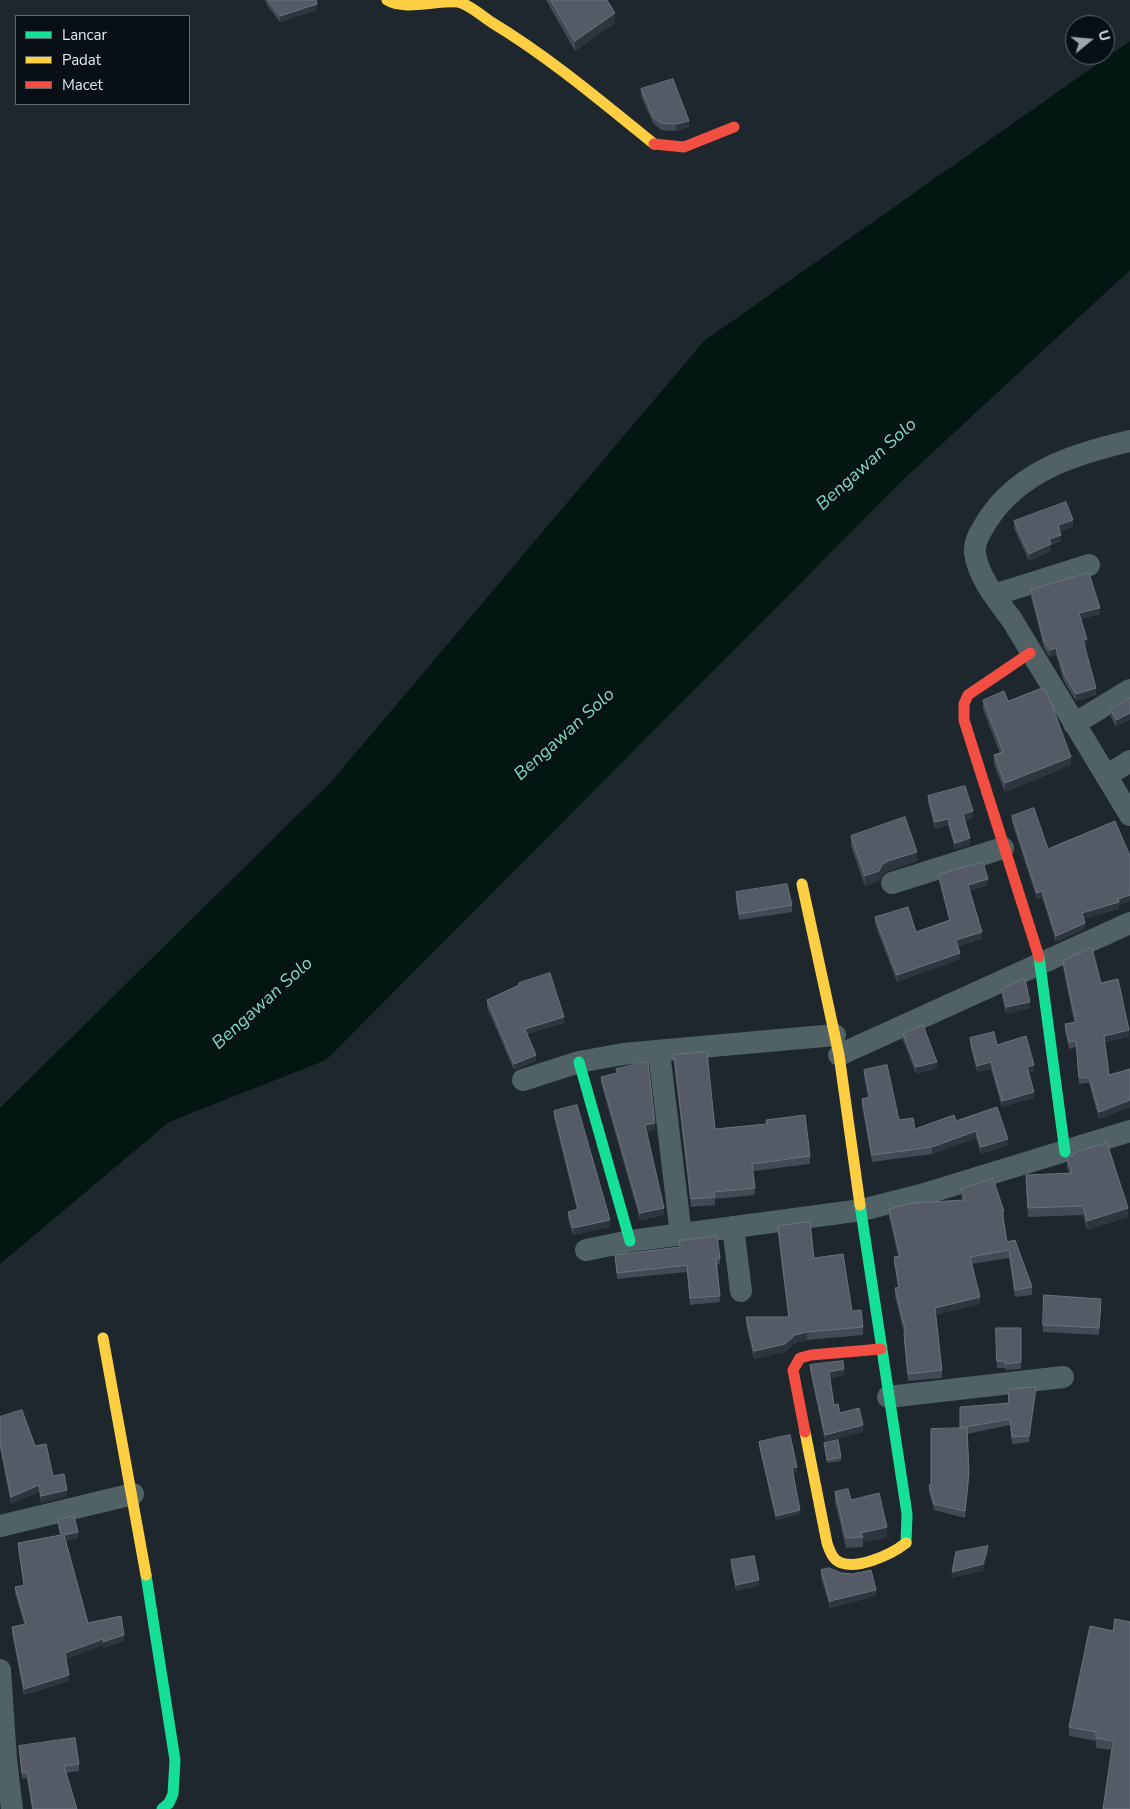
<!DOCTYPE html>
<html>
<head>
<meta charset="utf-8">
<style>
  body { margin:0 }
  #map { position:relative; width:1130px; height:1809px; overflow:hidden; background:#1d272d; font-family:"Nunito Sans",sans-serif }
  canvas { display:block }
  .legend { position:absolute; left:15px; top:15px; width:175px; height:90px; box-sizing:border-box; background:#081015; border:1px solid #5e686e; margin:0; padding:6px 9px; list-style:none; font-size:15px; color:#e0ebf3 }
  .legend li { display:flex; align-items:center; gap:10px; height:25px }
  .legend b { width:25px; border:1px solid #5e686e }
  .north { position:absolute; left:1065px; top:15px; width:50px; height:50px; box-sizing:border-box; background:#081015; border:1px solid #5e686e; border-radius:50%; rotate:73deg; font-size:14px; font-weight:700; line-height:20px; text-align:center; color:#e0ebf3 }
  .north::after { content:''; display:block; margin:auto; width:18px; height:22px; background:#9ca6ae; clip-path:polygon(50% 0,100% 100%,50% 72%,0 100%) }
</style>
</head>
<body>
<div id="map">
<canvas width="1130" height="1809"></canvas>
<ul class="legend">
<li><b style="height:6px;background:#16e098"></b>Lancar</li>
<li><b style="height:6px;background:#ffcf43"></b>Padat</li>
<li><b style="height:6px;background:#f24e42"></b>Macet</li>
</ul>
<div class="north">U</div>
</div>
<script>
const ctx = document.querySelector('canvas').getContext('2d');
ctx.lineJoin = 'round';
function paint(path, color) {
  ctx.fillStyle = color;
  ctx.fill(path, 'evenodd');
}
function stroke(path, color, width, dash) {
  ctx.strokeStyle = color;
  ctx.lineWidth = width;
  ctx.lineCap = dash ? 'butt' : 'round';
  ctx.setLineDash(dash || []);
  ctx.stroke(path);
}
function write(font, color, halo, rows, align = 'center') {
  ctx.font = font + ' "Nunito Sans",sans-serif';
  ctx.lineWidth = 4.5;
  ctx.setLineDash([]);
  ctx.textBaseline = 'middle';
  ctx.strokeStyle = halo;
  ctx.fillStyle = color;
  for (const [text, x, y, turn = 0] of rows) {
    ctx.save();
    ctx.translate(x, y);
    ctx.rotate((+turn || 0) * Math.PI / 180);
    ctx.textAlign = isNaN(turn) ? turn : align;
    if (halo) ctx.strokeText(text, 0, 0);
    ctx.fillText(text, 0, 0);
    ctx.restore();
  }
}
const water = new Path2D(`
  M1130,41V270L905,478L326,1060L169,1122L0,1264V1108L331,782L704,341Z`);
const street = new Path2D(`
  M1130,441C1074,454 1019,471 987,521C981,531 974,541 975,553C978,577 998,601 1012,620L1130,815
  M994,595L1089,565
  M1074,724L1130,690
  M1106,776L1130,761
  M892,883L1003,848
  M659,1052L681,1235
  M839,1055L1130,923
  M523,1080L579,1062L623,1054L835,1035
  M733,1227L741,1291
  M586,1250L630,1241L862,1210L921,1195L1130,1131
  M888,1397L1063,1377
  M0,1526L133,1494
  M0,1670L6,1759L12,1809`);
const fast = new Path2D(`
  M1039,957L1065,1152
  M579,1062L630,1241
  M860,1205L907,1514L906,1543
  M146,1575L175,1760L173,1794L169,1803L162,1809`);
const slow = new Path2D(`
  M387,0C404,11 437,0 458,2C469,4 482,16 491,22C549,57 601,101 654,144
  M802,884L839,1055L860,1205
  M103,1338L146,1575
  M805,1432L827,1543C829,1549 831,1556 836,1560C853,1573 892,1554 906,1543`);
const jam = new Path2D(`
  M654,144L684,147L734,127
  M1030,653L968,695L964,704V720L1039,957
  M805,1432L793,1370L800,1358L811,1355L881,1349`);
const wall = new Path2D(`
  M265,0H316L317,10L280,22L267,5Z
  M546,0H607L615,23L575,51Z
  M641,89L689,127L676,131L661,130L653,123L641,96Z
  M1014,521L1073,527L1060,531L1061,541L1051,545V551L1029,561L1014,528Z
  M1031,590L1100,614L1081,619L1087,646L1084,647L1096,695L1076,701L1064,681L1056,655L1050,657L1044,648L1031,597Z
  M1130,698L1116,727L1111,717V710Z
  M983,700L1008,701L1071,765L1005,792L994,764V755L1000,753L983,709Z
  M928,796L973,818L965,820L970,845L955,849L948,825L935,829L928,803Z
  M1012,816L1048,849L1130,856V901L1119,905V909L1083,919L1085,929L1056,942L1042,897L1037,899L1012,822Z
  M851,836L917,861L888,871L882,875L879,881L865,886L851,846Z
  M939,875L988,885L969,891L982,939L958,946L960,959L897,982L875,924V917L916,932L949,920L939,882Z
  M736,892L792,905V912L739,920L736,899Z
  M1063,961L1101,983L1129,1037L1105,1042L1109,1075L1130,1069V1107L1099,1119L1089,1083L1079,1084L1076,1047L1069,1049L1065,1031V1024L1074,1022L1063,968Z
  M519,983L564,1023L527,1034L536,1061L514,1070L487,1007V1000L519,986Z
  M1002,989L1030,1008L1006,1014L1002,996Z
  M903,1034L937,1068L916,1074L903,1040Z
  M970,1038L997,1045L1034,1071L1029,1073L1034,1098L1002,1107L991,1069L977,1072L970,1045Z
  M674,1055L715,1129L766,1124V1120L810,1156V1164L753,1171L755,1195L715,1199V1205L691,1207L674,1063Z
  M616,1069L655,1130L647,1131L664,1215L640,1220L601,1083V1077L616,1074Z
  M864,1070L899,1120L915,1129L956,1121L1008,1145L981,1154L976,1138L932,1154L872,1162L862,1106V1099L868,1098L864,1077Z
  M554,1111L610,1227L573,1235L568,1219V1212L577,1210L554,1118Z
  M1067,1159L1128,1217L1087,1230L1083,1215L1028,1217L1026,1183L1069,1173L1067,1167Z
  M961,1189L1004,1211V1218H1003L1007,1242L1032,1287V1295L1015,1297L1009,1258L972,1264L980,1304L935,1315L942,1370V1378L908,1381L904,1341V1333L895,1296V1288L898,1287L894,1264V1257L898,1256L889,1217V1209L962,1200L961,1197Z
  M778,1226L814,1258L863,1327V1335L807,1340L795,1343L785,1352L754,1359L746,1325V1317H788L778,1235Z
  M679,1241L720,1258V1264L717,1265L720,1302L690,1305L687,1272L617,1279L615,1255L679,1247Z
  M1101,1305L1099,1335L1043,1332V1325Z
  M996,1328H1021V1369L1005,1370V1368H997Z
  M810,1365L844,1375L830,1378L834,1405L840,1413L863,1432L825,1441L810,1371Z
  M1008,1390L1036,1394L1029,1442L1012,1444L1010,1425L967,1434L969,1480L965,1518L934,1510L929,1492V1485H931L960,1428L1008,1403Z
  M0,1417L35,1446L53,1476L67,1496L41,1503L39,1492L11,1504L0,1448Z
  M759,1442L797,1472L793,1473L800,1514L776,1520L759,1447Z
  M824,1443L841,1457V1461L827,1463Z
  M835,1492L851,1500L887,1537L863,1542V1547L846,1548L835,1502Z
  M58,1520L78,1538L66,1541L88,1623L124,1641L103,1648V1645L66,1659L69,1681L24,1695L12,1633V1627L24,1624L15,1593V1587L24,1585L18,1549V1543L60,1535L58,1526Z
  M731,1560L759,1586L736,1591L731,1567Z
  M821,1570L876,1596L830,1608L821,1577Z
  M1130,1622L1111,1750L1096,1748V1741L1069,1736V1727L1113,1631Z
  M19,1746L79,1764V1771L66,1773L77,1809H32L27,1778L22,1779Z`);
const shadedWall = new Path2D(`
  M317,4V10L280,22V16Z
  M615,13V23L575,51V41Z
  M689,121V127L676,131V124Z
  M1073,520V527L1058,532V525Z
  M1061,535V541L1051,545V551L1029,561V554L1049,539Z
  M1100,608V614L1079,619V613Z
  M1087,639V646L1083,647V640Z
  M1056,648V655L1050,657V650Z
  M1096,688V695L1076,701V694Z
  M1130,713V720L1116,727V720Z
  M1071,757V765L1005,792V783Z
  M973,811V818L963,821V814Z
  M948,819V825L935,829V822Z
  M970,838V845L955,849V843Z
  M917,852V861L888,871L882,875L879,881L865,886V876L888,861Z
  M988,879V885L968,891V885Z
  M1042,891V897L1037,899V893Z
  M1130,895V901L1119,905V909L1082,919V913Z
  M1085,923V929L1056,942V936Z
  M982,932V939L956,947V940Z
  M960,953V959L897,982V975Z
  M1030,1002V1008L1006,1014V1007Z
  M564,1017V1023L525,1035V1029Z
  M1129,1030V1037L1104,1042V1036Z
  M536,1055V1061L514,1070V1064Z
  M937,1062V1068L916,1074V1067Z
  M991,1062V1069L977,1072V1066Z
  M1034,1065V1071L1027,1073V1067Z
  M1034,1092V1098L1002,1107V1101Z
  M1130,1100V1107L1099,1119V1112Z
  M655,1123V1130L645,1132V1125Z
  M976,1131V1138L932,1154V1147Z
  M1008,1139V1145L981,1154V1147Z
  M664,1208V1215L640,1220V1213Z
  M1128,1208V1217L1087,1230V1221Z
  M610,1220V1227L573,1235V1228Z
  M980,1297V1304L935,1315V1308Z
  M807,1332V1340L795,1343L785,1352L754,1359V1351L795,1335Z
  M844,1369V1375L829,1379V1372Z
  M1036,1387V1394L1029,1442V1436Z
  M863,1425V1432L825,1441V1435Z
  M797,1467V1472L792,1473V1468Z
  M969,1473V1480L965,1518V1511Z
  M39,1485V1492L11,1504V1497Z
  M67,1490V1496L41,1503V1496Z
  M800,1510V1514L776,1520V1516Z
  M887,1527V1537L863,1542V1537L861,1533Z
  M78,1532V1538L64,1541V1535Z
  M988,1546V1553L983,1571L952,1578V1572Z
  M759,1580V1586L736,1591V1585Z
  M876,1590V1596L830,1608V1601Z
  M124,1635V1641L103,1648V1642Z
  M103,1639V1645L65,1659V1653Z
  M69,1675V1681L24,1695V1689Z`);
const building = new Path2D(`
  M268,0H316L317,4L280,16Z
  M551,0H607L615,13L575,41Z
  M673,79L689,121L676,124L661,123L653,117L641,89Z
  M1066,502L1073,520L1058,525L1061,535L1049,539L1051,544L1029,554L1014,521Z
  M1089,573L1100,608L1079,613L1087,639L1083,640L1096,688L1076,694L1064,674L1056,648L1050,650L1044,641L1031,590Z
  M1043,688L1050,700L1071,757L1005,783L994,755L1003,752L983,700L1004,691L1008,701Z
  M1130,698V713L1116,720L1111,710Z
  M965,786L973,811L963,814L970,838L955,843L948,819L935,822L928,796Z
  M1034,808L1048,849L1115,821L1130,856V895L1118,899L1119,902L1082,913L1085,923L1056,936L1042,891L1037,893L1012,816Z
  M905,817L917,852L888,861L882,865L879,871L865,876L851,836Z
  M983,862L988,879L968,885L982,932L956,940L960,953L897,975L875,917L908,907L916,932L950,920L939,875Z
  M787,884L792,905L739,914L736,892Z
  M1092,948L1101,983L1118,979L1129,1030L1104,1036L1109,1075L1130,1069V1100L1099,1112L1089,1077L1079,1078L1076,1041L1069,1042L1065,1024L1076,1022L1063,961Z
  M550,973L564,1017L525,1029L536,1055L514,1064L487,1000L519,985V983Z
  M1025,979L1030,1002L1006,1007L1002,989Z
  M923,1025L937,1062L916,1067L903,1034Z
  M994,1032L997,1045L1026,1036L1034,1065L1027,1067L1034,1092L1002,1101L991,1062L977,1066L970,1038Z
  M707,1052L715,1129L767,1124L766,1120L805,1115L810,1156L752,1164L755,1188L714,1192L715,1197L691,1199L674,1055Z
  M648,1062L655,1123L645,1125L664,1208L640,1213L601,1077L617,1073L616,1069Z
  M887,1065L899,1120L913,1118L915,1129L954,1115L956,1121L997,1107L1008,1139L981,1147L976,1131L932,1147L872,1155L862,1099L870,1097L864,1070Z
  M577,1105L610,1220L573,1228L568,1212L578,1209L554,1111Z
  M1107,1143L1128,1208L1087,1221L1083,1206L1028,1208L1026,1175L1072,1173L1067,1159L1077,1152Z
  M993,1179L1004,1211H1002L1007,1242L1015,1240L1032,1287L1015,1290L1009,1250L970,1257L980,1297L935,1308L942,1370L908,1374L904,1333H906L895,1288L899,1287L894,1257L900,1256L889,1209L912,1203L965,1200L961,1189Z
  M810,1222L814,1258L843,1254L852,1311L861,1310L863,1327L807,1332L795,1335L785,1344L754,1351L746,1317H789L778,1226Z
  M717,1236L720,1258L716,1259L720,1296L690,1298L687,1265L617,1273L615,1255L680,1247L679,1241Z
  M1044,1295L1101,1299L1099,1328L1043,1325Z
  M996,1328H1021V1362L1005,1364V1361H997Z
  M843,1361L844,1369L829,1372L834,1405L838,1404L840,1413L859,1408L863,1425L825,1435L810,1365Z
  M1036,1387L1029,1436L1012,1437L1010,1419L960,1428V1407L1009,1403L1008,1390Z
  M22,1410L35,1446L46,1444L53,1476L64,1474L67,1490L41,1496L39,1485L11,1497L0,1442V1417Z
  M967,1428L969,1473L965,1511L934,1504L929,1485H931V1429Z
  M790,1435L797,1467L792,1468L800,1510L776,1516L759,1442Z
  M838,1440L841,1457L827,1460L824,1443Z
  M848,1489L851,1500L879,1493L887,1527L861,1533L863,1537L846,1538L835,1492Z
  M74,1516L78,1532L64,1535L88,1623L121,1616L124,1635L103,1642V1639L65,1653L69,1675L24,1689L12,1627L26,1624L15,1587L24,1585L18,1543L61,1535L58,1520Z
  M988,1546L983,1564L952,1572L956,1552Z
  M754,1556L759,1580L736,1585L731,1560Z
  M829,1568L841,1573L853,1574L871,1570L876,1590L830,1601L821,1570Z
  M1115,1619L1130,1622V1809H1103L1113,1741L1096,1738V1732L1069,1727L1090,1626L1113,1631Z
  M75,1738L79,1764L64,1766L77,1809H33L27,1772L22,1773L19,1746Z`);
const waterNames = [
  ["Bengawan Solo",867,465,-42],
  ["Bengawan Solo",565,735,-42],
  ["Bengawan Solo",263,1004,-42]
];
paint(water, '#041612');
stroke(street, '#506265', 22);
stroke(fast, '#16e098', 11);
stroke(slow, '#ffcf43', 11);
stroke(jam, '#f24e42', 11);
paint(wall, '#444a55');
paint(shadedWall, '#2d353e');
paint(building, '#555b66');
stroke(building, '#6a727c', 1);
write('italic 18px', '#7bddbf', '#081015', waterNames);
</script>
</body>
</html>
